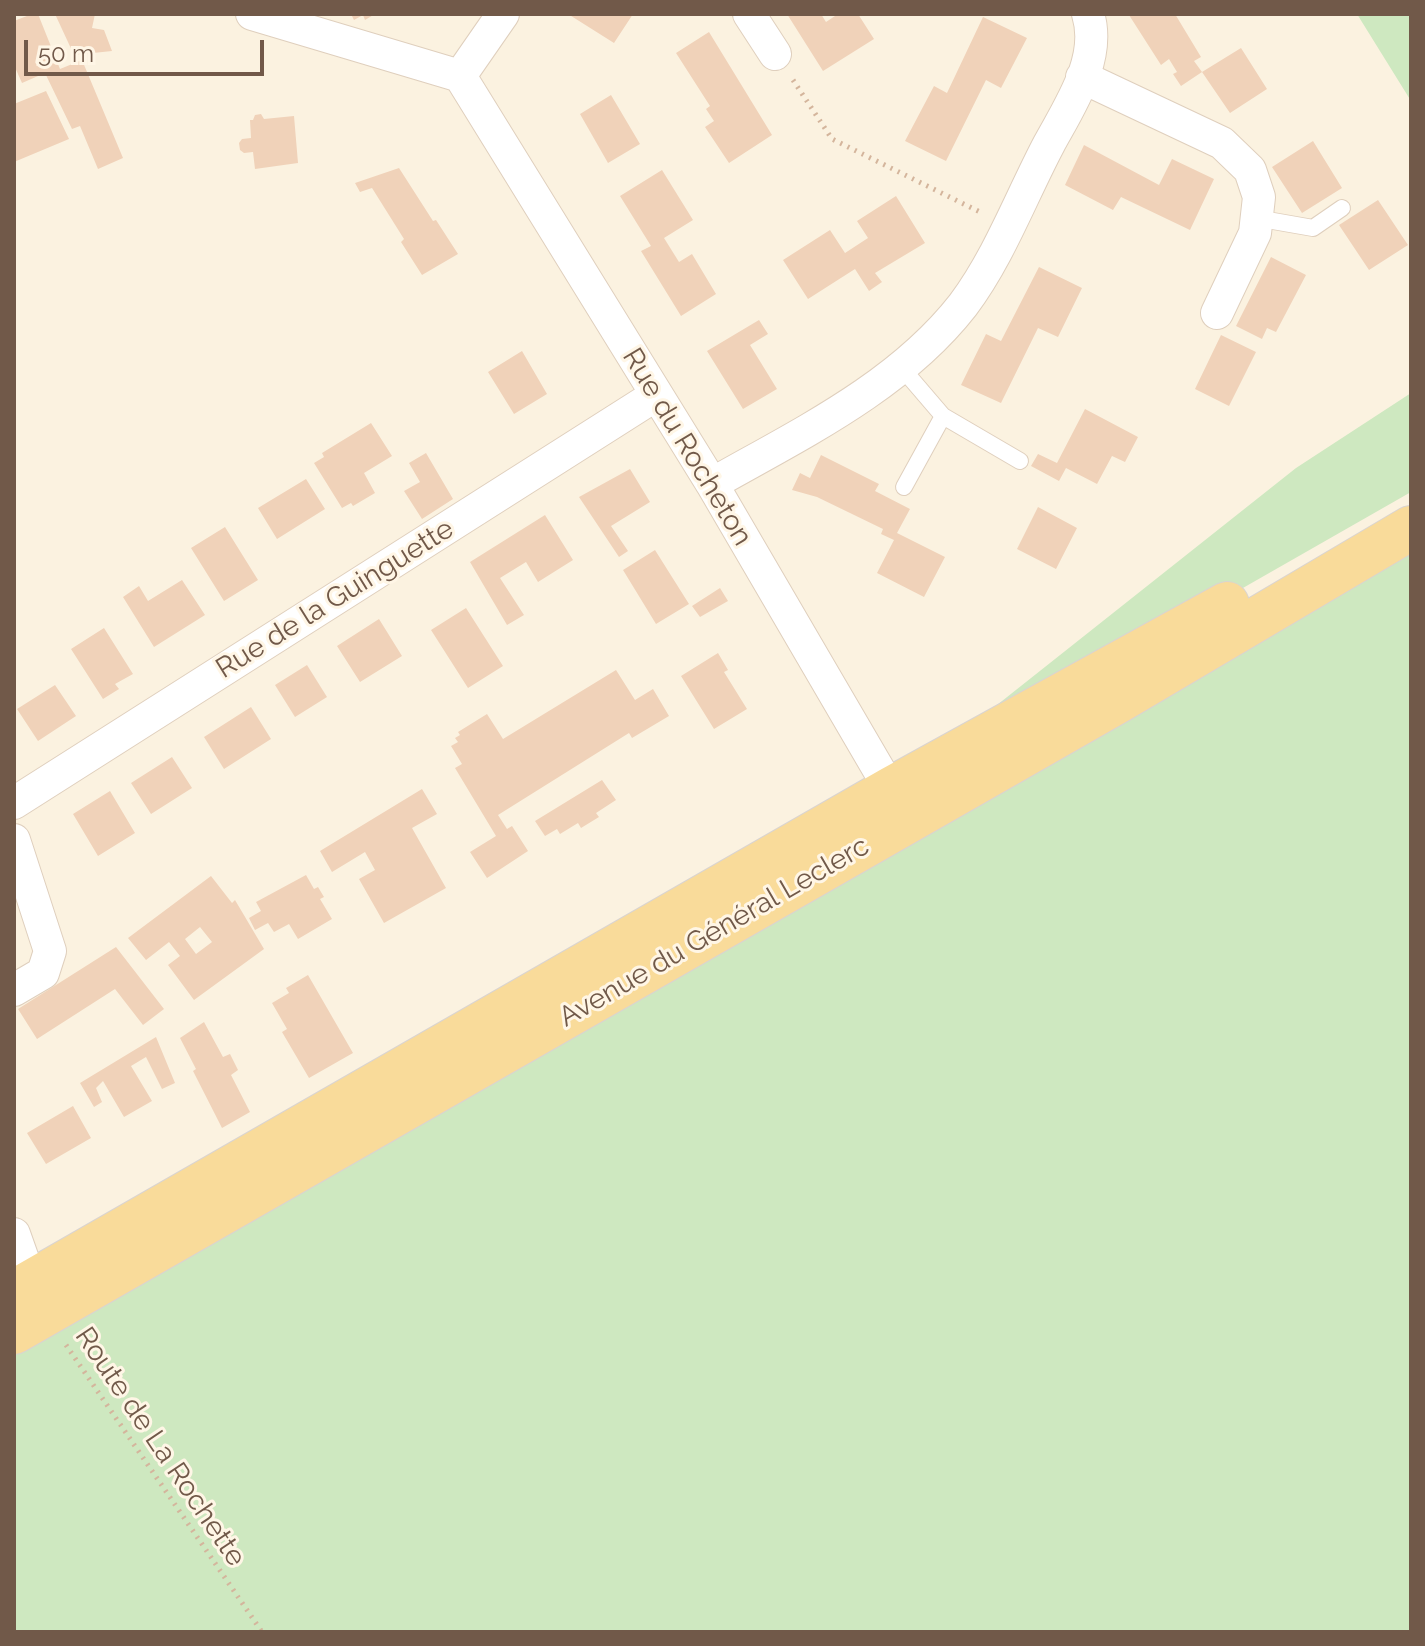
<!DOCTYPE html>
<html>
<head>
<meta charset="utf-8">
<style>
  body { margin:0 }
  #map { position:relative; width:1425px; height:1646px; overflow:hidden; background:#fbf2e0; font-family:Raleway,sans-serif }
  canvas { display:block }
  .frame { position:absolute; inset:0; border:16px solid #715949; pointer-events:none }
  .scale { position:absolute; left:24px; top:40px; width:240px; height:36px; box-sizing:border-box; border:4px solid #715949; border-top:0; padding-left:10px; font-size:24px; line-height:28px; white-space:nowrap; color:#715949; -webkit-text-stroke:6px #fff6e6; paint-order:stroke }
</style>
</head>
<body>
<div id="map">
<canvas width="1425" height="1646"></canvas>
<div class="frame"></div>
<div class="scale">50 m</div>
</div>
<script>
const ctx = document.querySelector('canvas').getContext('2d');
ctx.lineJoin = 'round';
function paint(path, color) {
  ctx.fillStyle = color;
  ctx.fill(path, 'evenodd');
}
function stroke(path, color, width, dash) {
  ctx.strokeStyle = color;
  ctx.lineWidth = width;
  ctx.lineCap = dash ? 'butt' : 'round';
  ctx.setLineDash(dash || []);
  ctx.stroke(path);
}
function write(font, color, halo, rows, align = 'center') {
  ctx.font = font + ' Raleway,sans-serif';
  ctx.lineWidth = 6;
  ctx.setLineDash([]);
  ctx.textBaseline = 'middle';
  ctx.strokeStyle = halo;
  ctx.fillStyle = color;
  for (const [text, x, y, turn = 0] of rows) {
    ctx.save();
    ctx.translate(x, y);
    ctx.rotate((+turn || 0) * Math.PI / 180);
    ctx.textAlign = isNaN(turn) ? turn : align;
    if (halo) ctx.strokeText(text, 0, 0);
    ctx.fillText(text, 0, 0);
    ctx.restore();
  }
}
const green = new Path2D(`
  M1357,14H1411V101Z
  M1411,393V492L891,789L1296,468Z
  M1411,530V1632H14V1332Z`);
const building = new Path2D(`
  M32,14H38L60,69L82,60L123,158L98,169L80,126L72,129L45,73L22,83L14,65V21Z
  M55,14H95L92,28L104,30L112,51L74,55Z
  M351,14H375L365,20L363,15L354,20Z
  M568,14H633L614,43Z
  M787,14H821L826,22L838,14H858L874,39L823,71Z
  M1131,14H1175L1201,57L1194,61L1202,72L1181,86L1173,74L1177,72L1169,59L1161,65L1129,15Z
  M983,17L1027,38L1001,88L986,80L946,161L905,141L934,86L947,93Z
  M709,32L772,135L729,163L705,127L714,121L706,109L710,106L676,53Z
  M1241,48L1267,89L1230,113L1202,72Z
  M46,91L69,139L14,162V104Z
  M611,95L640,144L608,163L580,114Z
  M261,114L264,119L294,116L298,163L255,169L253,152L244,153L240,150L239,143L242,139L251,138L250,120H253L255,115Z
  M1313,141L1342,188L1302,213L1272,167Z
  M1084,145L1159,185L1172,159L1214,179L1190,230L1121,197L1113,210L1065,185Z
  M399,168L433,221L436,220L458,254L422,275L401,242L404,239L372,188L360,192L355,183Z
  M662,170L693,220L664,238L679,262L692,254L716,294L681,316L641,251L651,246L620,196Z
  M896,196L925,243L875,273L882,282L869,291L855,269L808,299L783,260L830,230L845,253L868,238L857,221Z
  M1378,200L1408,245L1369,270L1339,225Z
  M1271,257L1306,275L1276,332L1267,328L1262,339L1236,326Z
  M1039,267L1082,288L1058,337L1038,328L1001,403L961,385L986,334L1001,341Z
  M759,320L768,334L750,345L777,389L743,409L707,351Z
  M1221,335L1256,352L1229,406L1195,389Z
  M522,351L547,394L514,414L488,372Z
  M1085,409L1138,437L1125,462L1112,456L1097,484L1066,468L1059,481L1031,466L1038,454L1057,463Z
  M371,423L392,456L364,473L375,493L353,506L351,503L342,508L314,463L324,457L322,453Z
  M426,453L453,499L422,519L404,491L420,482L409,463Z
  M821,455L879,484L875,491L910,509L897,533L945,557L924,597L877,573L894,540L881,534L883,529L817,497L792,490L800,473L810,478Z
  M630,469L650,502L611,526L628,551L619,557L579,497Z
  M306,479L325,509L277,539L258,508Z
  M1038,507L1077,528L1056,569L1017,549Z
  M545,515L573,560L538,582L526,562L500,578L524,615L507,625L470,562Z
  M225,527L258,580L224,601L191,548Z
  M655,550L689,604L656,624L623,570Z
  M182,580L205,615L154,647L123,597L139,586L148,601Z
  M720,588L728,601L700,617L692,606Z
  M466,608L503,666L468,688L431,630Z
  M379,619L402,656L360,682L337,646Z
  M104,628L133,674L115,684L119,689L103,699L71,649Z
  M718,653L728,670L724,672L747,709L714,729L681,676Z
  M307,665L327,697L295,717L275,685Z
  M616,670L635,700L653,689L669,716L632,738L629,733L498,815L507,829L512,826L528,851L487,878L470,852L496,836L455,768L462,764L451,746L458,742L455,738L460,735L458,732L487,714L503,739Z
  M55,685L76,716L38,741L17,709Z
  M251,707L271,739L224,769L204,737Z
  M172,757L192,788L151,814L131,783Z
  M602,780L616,800L596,813L599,817L581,828L578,823L560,834L557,829L545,836L535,821Z
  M422,789L437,814L412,828L446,888L384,923L359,879L375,870L365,852L332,872L320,851Z
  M110,791L135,833L98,856L73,814Z
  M306,875L314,889L318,887L324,897L320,899L332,919L298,939L289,924L274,932L268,923L255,930L249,918L261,911L256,902Z
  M211,876L232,903L235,900L264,949L194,1000L168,965L180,956L169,942L146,960L128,938ZM200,927L212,942L196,954L185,939Z
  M116,947L164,1009L143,1025L115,989L37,1039L18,1009Z
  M308,975L353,1053L309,1078L282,1032L287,1029L272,1003L289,993L286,988Z
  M204,1022L223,1057L230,1054L238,1070L231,1075L250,1112L222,1128L193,1071L196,1069L180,1038Z
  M156,1037L175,1083L162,1089L146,1057L131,1066L152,1101L124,1117L103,1081L96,1088L102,1102L94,1107L80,1083Z
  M73,1106L91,1138L46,1164L27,1133Z`);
const path = new Path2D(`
  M793,80L832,139L982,213
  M66,1345L262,1632`);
const lane = new Path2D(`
  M1256,218L1313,228L1342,208
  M901,367L943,416L1020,461
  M904,487L943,416`);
const street = new Path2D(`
  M252,14L460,76
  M749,14L775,54
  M460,76L712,484L900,806
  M460,76L503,14
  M1082,77L1222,143L1250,170L1259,197L1255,233L1217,313
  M712,484C800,434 899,387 963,305C999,257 1021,197 1049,144C1069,107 1102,59 1088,14
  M14,803L656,395
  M14,840L50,951L43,973L14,990
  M14,1234L31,1282`);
const primary = new Path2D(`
  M14,1292L891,789L1227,604
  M14,1332L1120,700L1411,528`);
const streetNames = [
  ["Rue du Rocheton",687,447,59],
  ["Rue de la Guinguette",335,599,-32],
  ["Avenue du Général Leclerc",714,932,-30],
  ["Route de La Rochette",160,1447,56]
];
paint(green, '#cee8c0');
paint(building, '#f0d2b9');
stroke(lane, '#dfcfbd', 18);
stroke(street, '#dfcfbd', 34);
stroke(primary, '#dad4d0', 46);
stroke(path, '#d4b59c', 5, [2, 6]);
stroke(lane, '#fff', 16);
stroke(street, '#fff', 32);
stroke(primary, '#f9db9a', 44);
write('28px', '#715949', '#fff6e6', streetNames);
</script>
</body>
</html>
